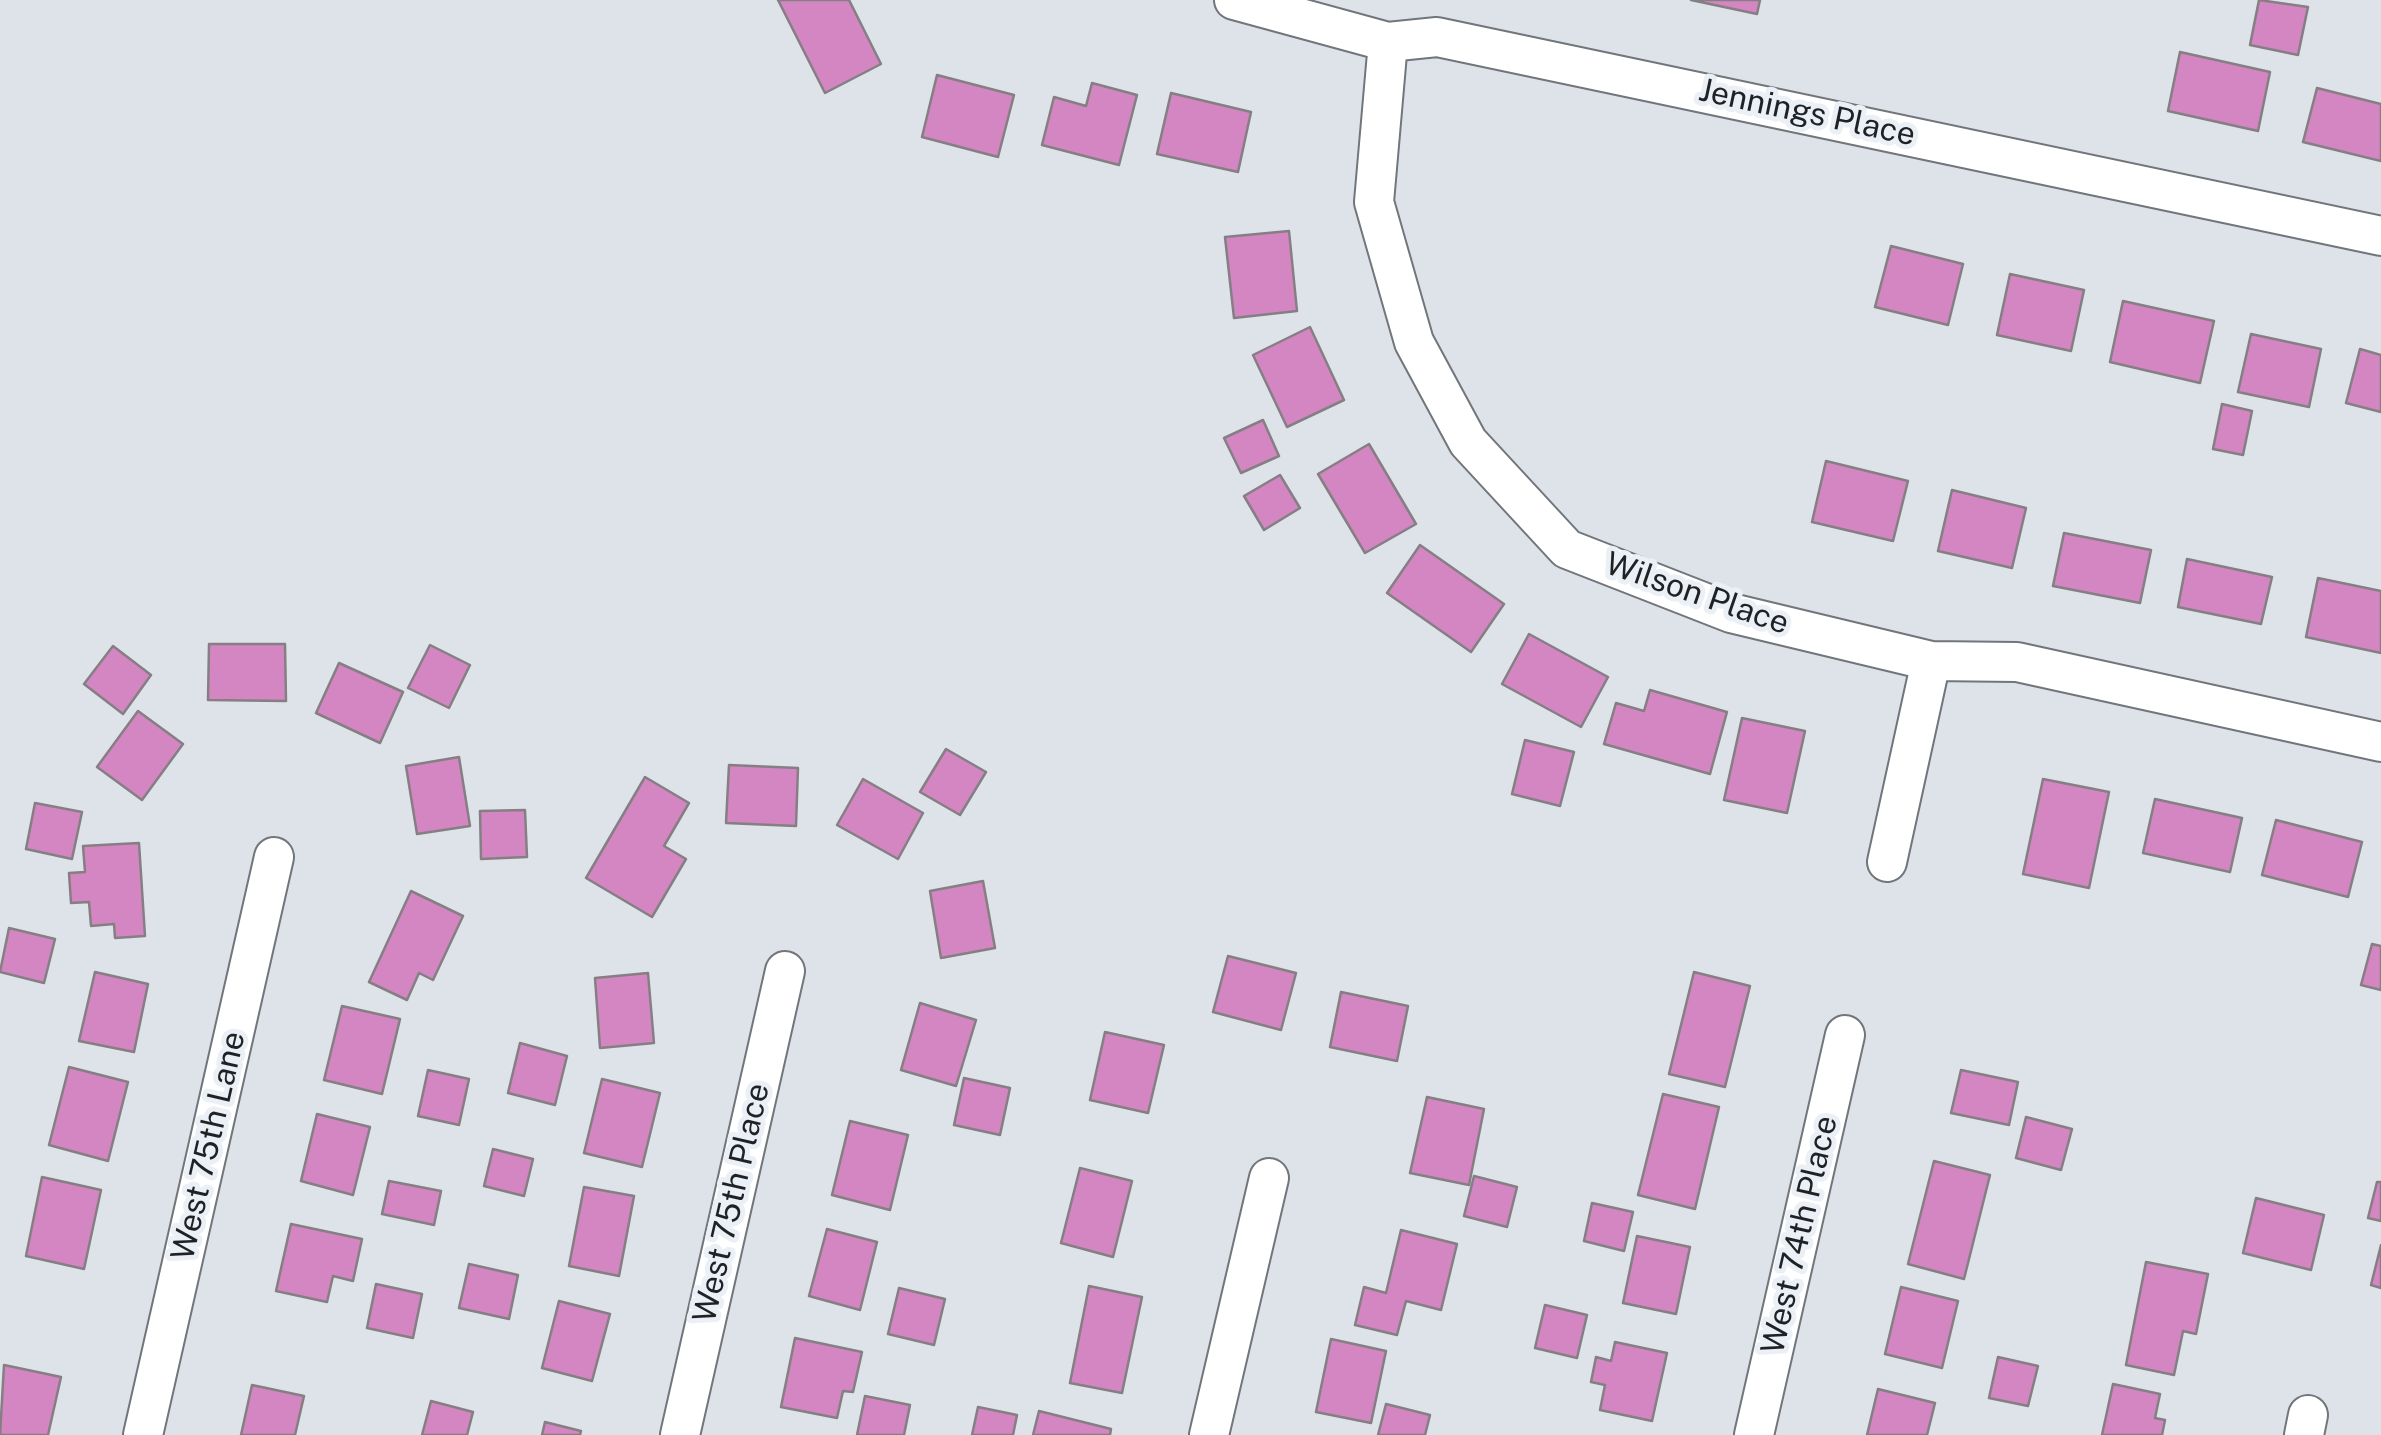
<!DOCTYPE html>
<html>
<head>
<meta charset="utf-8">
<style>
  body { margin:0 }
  canvas { display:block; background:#dde3e9 }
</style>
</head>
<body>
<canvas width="2381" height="1435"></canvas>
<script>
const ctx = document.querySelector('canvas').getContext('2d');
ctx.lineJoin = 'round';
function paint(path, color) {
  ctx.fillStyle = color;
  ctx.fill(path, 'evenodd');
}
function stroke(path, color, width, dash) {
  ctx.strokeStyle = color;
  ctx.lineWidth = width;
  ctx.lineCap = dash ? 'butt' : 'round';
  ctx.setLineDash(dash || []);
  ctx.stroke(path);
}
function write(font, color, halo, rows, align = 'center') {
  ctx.font = font + ' "Public Sans",sans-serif';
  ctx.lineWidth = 10;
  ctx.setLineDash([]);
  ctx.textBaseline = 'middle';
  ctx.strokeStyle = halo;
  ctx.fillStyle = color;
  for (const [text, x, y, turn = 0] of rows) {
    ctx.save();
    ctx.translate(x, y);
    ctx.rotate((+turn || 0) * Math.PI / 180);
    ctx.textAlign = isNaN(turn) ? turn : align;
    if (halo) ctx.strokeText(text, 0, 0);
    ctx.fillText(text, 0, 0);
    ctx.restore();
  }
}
const building = new Path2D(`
  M778,0H849L881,64L825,93Z
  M1691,0H1760L1757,14Z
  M2259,0L2308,7L2298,55L2250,45Z
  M2180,52L2270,72L2258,131L2168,111Z
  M937,75L1014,95L998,157L922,137Z
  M1092,83L1137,95L1119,165L1042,145L1054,97L1086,106Z
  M2317,88L2381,104V161L2303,142Z
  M1171,93L1251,112L1238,172L1157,154Z
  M1289,231L1297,311L1234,318L1225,237Z
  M1891,246L1963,264L1948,325L1875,307Z
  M2010,274L2084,290L2071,351L1997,335Z
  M2123,301L2214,321L2200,383L2110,362Z
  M1310,327L1344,400L1287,427L1253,355Z
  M2251,334L2321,349L2309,407L2238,392Z
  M2360,349L2381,355V412L2346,403Z
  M2222,404L2252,411L2243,455L2213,449Z
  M1263,420L1279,456L1241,473L1224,438Z
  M1369,444L1416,524L1365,553L1318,474Z
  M1826,461L1908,481L1893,541L1812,522Z
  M1280,475L1300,508L1264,530L1244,496Z
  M1952,490L2026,508L2012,568L1938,551Z
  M2064,533L2151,550L2140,603L2053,586Z
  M1420,545L1504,604L1471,652L1387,593Z
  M2187,559L2272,577L2261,624L2178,607Z
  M2318,578L2381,591V653L2306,637Z
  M1529,634L1608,677L1581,727L1502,684Z
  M209,644H285L286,701L208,700Z
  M430,645L470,665L449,708L408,688Z
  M113,646L151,675L123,714L84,684Z
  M339,663L403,692L380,743L316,713Z
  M1650,690L1727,712L1710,774L1604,744L1616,703L1644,711Z
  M138,711L183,744L142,800L97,767Z
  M1742,718L1805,731L1787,813L1724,800Z
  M1525,740L1574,752L1560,806L1512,794Z
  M946,749L986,772L960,815L920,792Z
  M459,757L470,826L417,834L406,766Z
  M729,765L798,768L796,826L726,823Z
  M645,777L689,803L664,846L686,859L652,917L586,878Z
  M863,779L923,813L898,859L837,825Z
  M2043,779L2109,792L2089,888L2023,874Z
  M2155,799L2242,818L2230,872L2143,853Z
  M35,803L82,812L72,859L26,849Z
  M525,810L527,857L481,859L480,811Z
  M2276,820L2362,842L2348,897L2262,875Z
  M139,843L145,936L115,938L114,924L91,926L89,902L71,903L69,873L85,872L83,846Z
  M983,881L995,948L941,958L930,891Z
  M411,891L463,916L433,980L419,973L407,1000L369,982Z
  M9,928L55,939L44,983L0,972Z
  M2372,944L2381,946V990L2361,985Z
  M1228,956L1296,973L1281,1030L1213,1012Z
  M95,972L148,984L134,1052L79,1041Z
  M1694,972L1750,986L1725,1087L1669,1074Z
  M648,973L654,1043L600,1048L595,978Z
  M1341,992L1408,1006L1397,1061L1330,1047Z
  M920,1003L976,1020L956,1086L901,1070Z
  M342,1006L400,1019L382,1094L324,1080Z
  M1105,1032L1164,1045L1148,1113L1090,1100Z
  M520,1043L567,1056L555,1105L508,1093Z
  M69,1067L128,1082L108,1161L49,1145Z
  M428,1070L469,1079L459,1125L418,1116Z
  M1961,1070L2018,1082L2009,1125L1951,1113Z
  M964,1078L1010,1088L1000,1135L954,1125Z
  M602,1079L660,1093L642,1167L584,1153Z
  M1663,1094L1719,1107L1695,1209L1638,1195Z
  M1427,1097L1484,1109L1469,1185L1410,1173Z
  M317,1114L370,1127L353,1195L301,1181Z
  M2026,1117L2072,1129L2061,1170L2016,1158Z
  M850,1121L908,1135L890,1210L832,1195Z
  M493,1149L533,1159L524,1196L484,1186Z
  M1934,1161L1990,1175L1964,1279L1908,1264Z
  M1080,1168L1132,1181L1113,1257L1061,1243Z
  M1474,1176L1517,1187L1507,1227L1464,1216Z
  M42,1177L101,1190L84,1269L26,1256Z
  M389,1181L441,1191L434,1225L382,1214Z
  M2377,1182H2381V1221L2368,1218Z
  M584,1187L634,1196L619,1276L569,1266Z
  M2256,1198L2324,1215L2311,1270L2243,1253Z
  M1592,1203L1633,1212L1624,1251L1584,1241Z
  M291,1224L362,1239L353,1281L333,1276L327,1302L276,1291Z
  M827,1229L877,1242L860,1310L809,1296Z
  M1401,1230L1457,1244L1441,1310L1406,1301L1397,1335L1355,1325L1364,1287L1386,1293Z
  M1637,1236L1690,1247L1676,1314L1623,1303Z
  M2381,1245V1288L2371,1285Z
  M2146,1262L2208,1274L2196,1334L2183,1331L2174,1375L2126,1365Z
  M469,1264L518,1275L509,1319L459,1308Z
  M376,1284L422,1294L413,1338L367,1328Z
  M1089,1286L1142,1297L1122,1393L1070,1383Z
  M1901,1287L1958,1301L1942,1368L1885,1354Z
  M899,1288L945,1299L934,1345L888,1334Z
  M559,1301L610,1314L592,1381L542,1368Z
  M1545,1305L1587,1315L1577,1358L1535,1348Z
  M795,1338L862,1352L853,1392L843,1391L837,1418L781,1407Z
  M1331,1339L1386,1351L1371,1423L1316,1412Z
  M1615,1342L1667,1353L1652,1421L1600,1410L1605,1385L1591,1382L1596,1357L1611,1361Z
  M1998,1357L2038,1366L2028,1406L1989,1398Z
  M4,1365L61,1377L48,1435H0Z
  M2113,1384L2160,1394L2155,1418L2165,1420L2162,1435H2102Z
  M252,1385L304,1396L295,1435H241Z
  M1878,1389L1935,1403L1927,1435H1867Z
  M865,1396L910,1405L904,1435H857Z
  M431,1401L473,1412L467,1435H422Z
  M1386,1404L1430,1415L1425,1435H1378Z
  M978,1407L1017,1415L1013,1435H972Z
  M1039,1411L1111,1429L1110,1435H1033Z
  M545,1422L581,1431L580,1435H542Z`);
const street = new Path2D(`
  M1234,0L1388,42L1437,37L2381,236
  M1388,42L1374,202L1414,342L1468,442L1567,549L1731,613L1931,661L2017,662L2381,742
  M1887,862L1931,661
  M143,1435L274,857
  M680,1435L785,971
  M1209,1435L1269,1178
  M1754,1435L1845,1035
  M2304,1435L2308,1415`);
const streetNames = [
  ["Jennings Place",1807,113,12],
  ["Wilson Place",1697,594,19],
  ["West 75th Lane",209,1146,-77],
  ["West 75th Place",732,1203,-77],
  ["West 74th Place",1800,1235,-77]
];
paint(building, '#d386c1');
stroke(building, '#857f84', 2.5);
stroke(street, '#71767b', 42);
stroke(street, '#fff', 38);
write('32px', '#1f2124', '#ebf0f6', streetNames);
</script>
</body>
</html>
